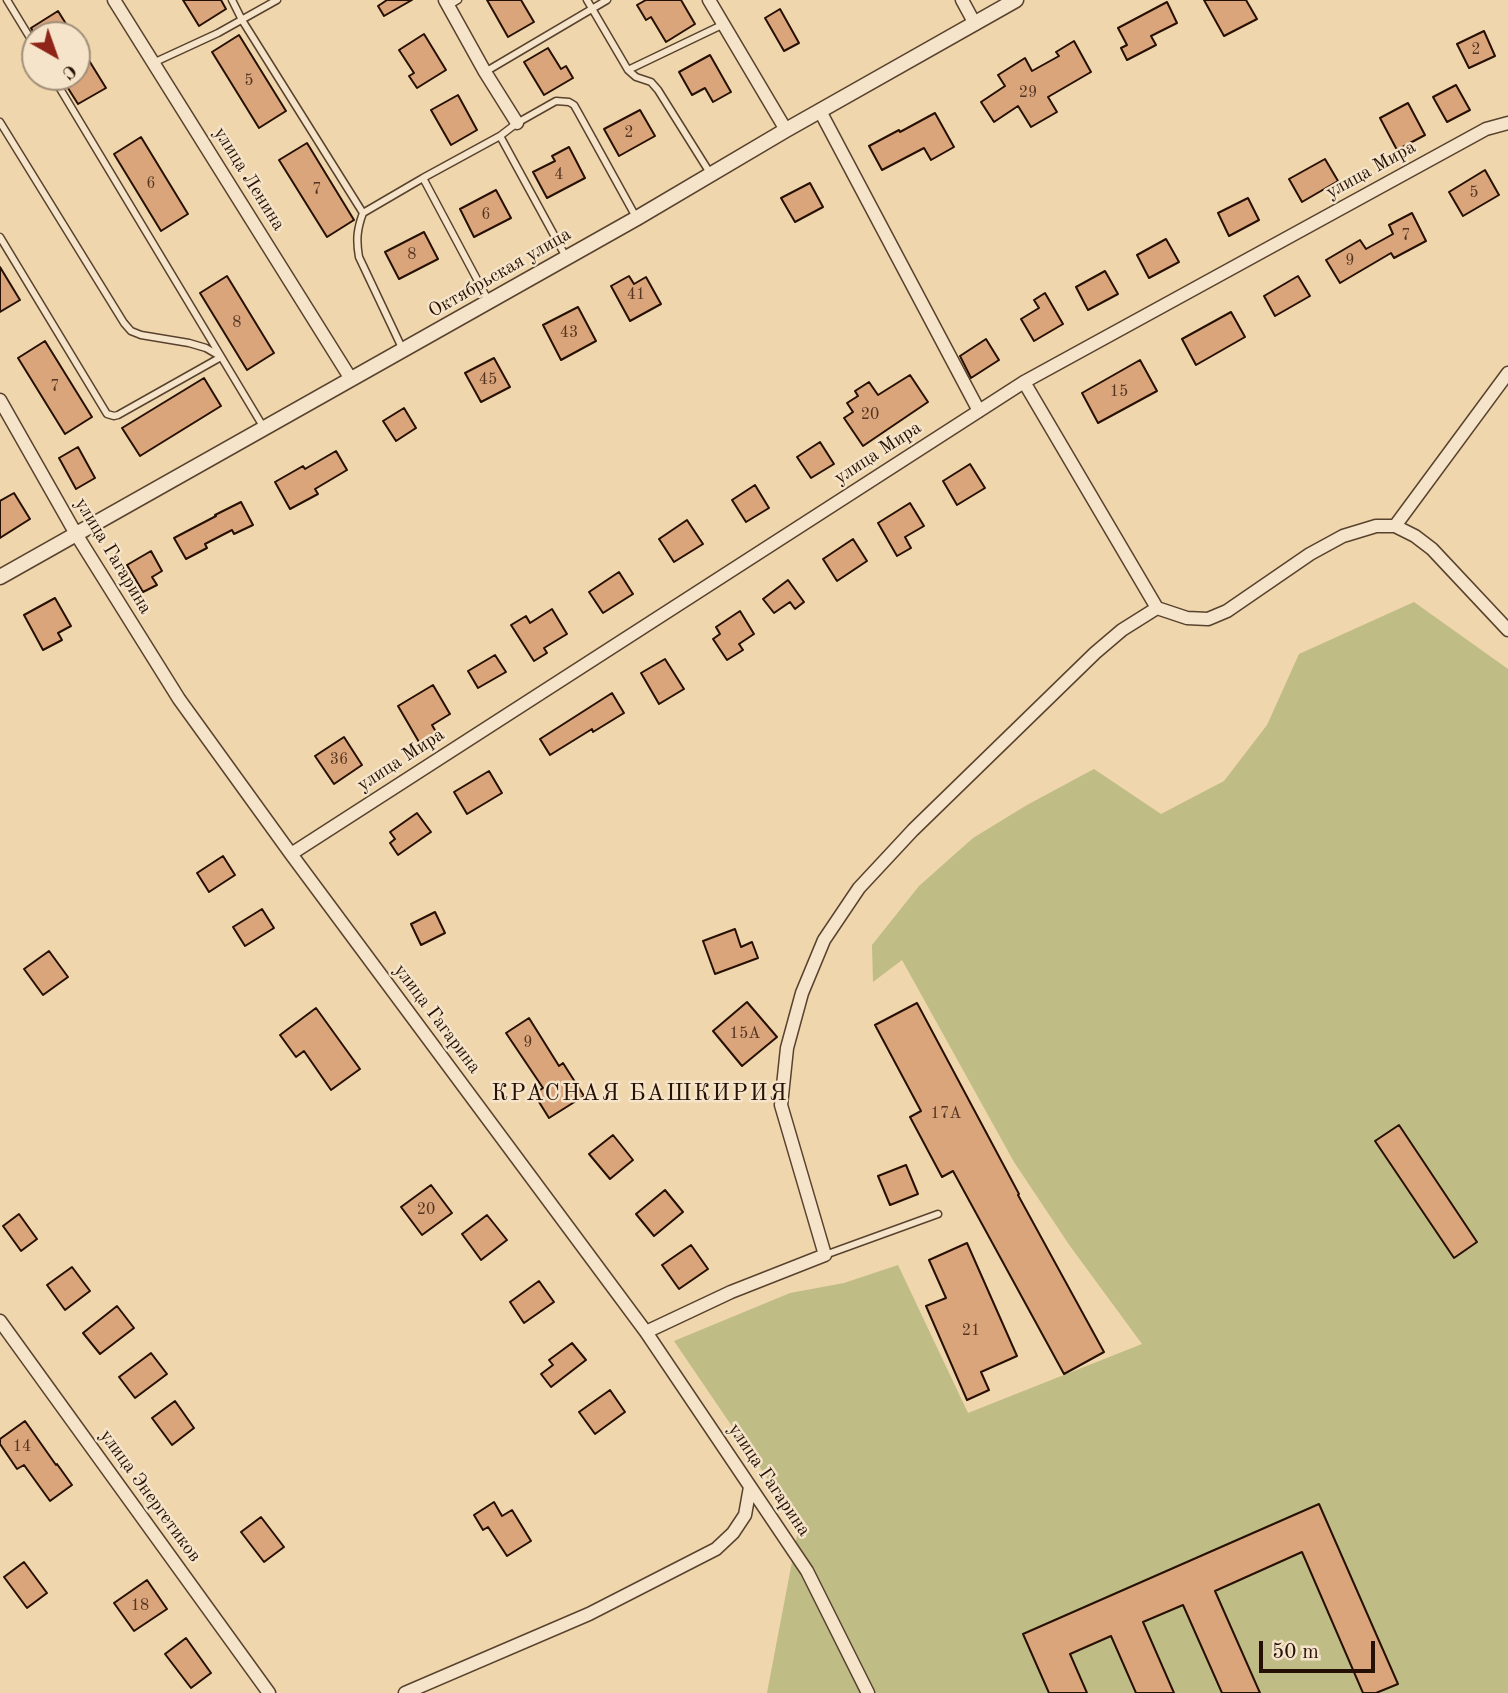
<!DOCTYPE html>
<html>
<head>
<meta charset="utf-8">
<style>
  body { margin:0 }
  #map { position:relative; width:1508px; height:1693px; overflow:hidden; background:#efd6ac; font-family:"Old Standard TT",serif }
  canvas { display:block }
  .north { position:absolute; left:21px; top:21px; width:70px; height:70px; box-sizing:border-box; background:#f5e4c9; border:2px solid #a28f7a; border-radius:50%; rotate:140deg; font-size:19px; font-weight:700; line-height:28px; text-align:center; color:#261004 }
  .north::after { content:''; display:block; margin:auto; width:24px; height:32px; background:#8f2418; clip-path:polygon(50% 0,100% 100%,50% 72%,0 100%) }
  .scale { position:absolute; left:1259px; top:1641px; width:116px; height:32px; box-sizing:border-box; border:4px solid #261004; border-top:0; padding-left:9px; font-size:21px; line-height:24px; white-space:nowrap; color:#261004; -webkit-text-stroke:5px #f5e4c9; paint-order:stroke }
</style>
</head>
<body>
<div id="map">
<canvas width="1508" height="1693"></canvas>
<div class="north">С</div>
<div class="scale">50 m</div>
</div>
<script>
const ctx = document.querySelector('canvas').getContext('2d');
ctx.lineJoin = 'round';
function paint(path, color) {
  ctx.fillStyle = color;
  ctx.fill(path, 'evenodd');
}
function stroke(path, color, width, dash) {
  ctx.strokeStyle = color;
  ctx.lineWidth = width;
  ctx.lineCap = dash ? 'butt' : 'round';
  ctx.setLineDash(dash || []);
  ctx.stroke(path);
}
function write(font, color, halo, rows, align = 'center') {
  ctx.font = font + ' "Old Standard TT",serif';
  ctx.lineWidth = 5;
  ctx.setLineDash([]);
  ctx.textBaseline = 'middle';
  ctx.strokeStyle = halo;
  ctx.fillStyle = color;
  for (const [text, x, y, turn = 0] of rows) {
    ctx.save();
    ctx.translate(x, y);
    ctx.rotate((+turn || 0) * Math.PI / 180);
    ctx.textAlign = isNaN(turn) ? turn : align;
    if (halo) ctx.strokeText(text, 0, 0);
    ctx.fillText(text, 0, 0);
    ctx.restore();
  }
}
const green = new Path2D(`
  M1414,602L1508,669V1693H767L799,1525L674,1341L790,1293L844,1283L898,1265L968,1413L1142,1344L1070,1246L1014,1162L902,960L873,982L872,945L919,886L973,838L1027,805L1094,769L1161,814L1224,781L1267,725L1299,654Z`);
const building = new Path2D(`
  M183,0H221L226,9L199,26Z
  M387,0H412L384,16L378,6Z
  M487,0H521L534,22L508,37Z
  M646,0H681L695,24L666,42L651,17L646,20L637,5Z
  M1204,0H1246L1257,19L1224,36Z
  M1167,2L1177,23L1151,36L1156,45L1127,60L1121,48L1127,45L1118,28Z
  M780,9L799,43L784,51L765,18Z
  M58,11L73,35H35L31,28Z
  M1484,31L1495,56L1469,68L1457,44Z
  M424,34L446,70L417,88L409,76L414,73L399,50Z
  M239,35L286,111L259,128L212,52Z
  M77,41L106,88L78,104L61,77H77Z
  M1074,41L1091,72L1048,97L1057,112L1031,127L1018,106L994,122L981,102L1005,86L998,75L1025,58L1032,71L1059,56L1056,52Z
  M548,48L561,69L566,66L573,78L544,95L524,62Z
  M710,55L731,92L713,102L705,88L692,95L679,72Z
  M1456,85L1470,110L1447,122L1433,97Z
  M458,95L477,130L451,145L431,110Z
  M1408,103L1425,135L1397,150L1380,118Z
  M640,110L655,136L619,156L604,129Z
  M935,113L954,147L931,160L924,148L882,170L869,146L899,130L900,132Z
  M141,137L188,214L161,231L114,154Z
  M307,143L354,220L327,237L279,160Z
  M569,147L585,178L547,198L533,172L555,161L552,156Z
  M1325,159L1338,181L1302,202L1289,179Z
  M1485,170L1499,195L1463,216L1449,192Z
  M810,183L823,207L795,222L781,198Z
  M496,190L511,218L474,237L460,209Z
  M1248,198L1259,220L1229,236L1218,213Z
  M1412,213L1426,241L1394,258L1391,253L1340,283L1326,260L1360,240L1366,249L1393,234L1389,225Z
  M424,232L438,259L399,279L385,252Z
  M1166,239L1179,262L1149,278L1137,255Z
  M0,267L20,300L0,312Z
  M1105,271L1118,294L1088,310L1076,287Z
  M227,276L274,353L247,370L200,293Z
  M629,276L634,284L646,277L661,304L630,321L611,286Z
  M1298,276L1310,296L1275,316L1264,296Z
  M1045,293L1063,324L1034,341L1021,319L1039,308L1034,300Z
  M578,307L596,341L561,360L543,325Z
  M1231,312L1245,337L1196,365L1182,339Z
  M986,339L999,360L971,378L960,356Z
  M45,341L92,417L65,434L18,358Z
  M494,358L510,387L481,402L465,373Z
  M1140,360L1157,391L1098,423L1082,393Z
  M910,375L928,402L863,446L844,418L853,412L847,403L858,396L855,391L869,382L878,395Z
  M204,378L221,406L140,456L122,428Z
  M404,408L416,428L396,441L383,421Z
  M820,442L834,464L811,478L797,457Z
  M78,447L95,478L76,489L59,458Z
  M336,451L347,470L315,489L318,494L290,509L275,482L303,466L305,469Z
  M970,464L985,488L957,505L943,481Z
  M755,485L769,508L746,522L732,500Z
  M14,493L30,519L0,538V501Z
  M241,502L253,525L234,534L232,530L205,544L207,548L186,559L174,538L216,516L215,515Z
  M910,503L924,526L905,537L911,548L897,556L878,523Z
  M687,520L703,544L674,562L659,539Z
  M853,539L867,561L837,581L823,559Z
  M151,551L162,571L152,577L157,585L143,592L127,565Z
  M619,572L633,594L603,613L589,592Z
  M788,580L804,602L795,609L790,602L774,613L763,599Z
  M55,598L71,626L58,633L62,640L43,650L24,615Z
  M552,609L567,634L544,648L547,653L534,661L511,625L526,616L530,623Z
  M740,611L754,634L739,644L743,650L727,660L713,639L720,634L716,627Z
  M495,655L506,672L478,688L468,671Z
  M665,659L684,689L659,704L641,673Z
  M433,685L450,714L432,725L440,739L423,749L398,706Z
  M612,693L624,713L593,732L592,729L550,755L540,739Z
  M344,737L362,765L334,784L315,756Z
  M489,771L502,793L467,814L454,792Z
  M417,813L431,832L398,855L390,843L395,839L390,832Z
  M223,856L235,875L209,892L197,873Z
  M262,909L274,928L245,946L233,927Z
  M435,912L445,933L421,945L411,924Z
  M735,929L741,947L752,942L758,958L715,974L703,941Z
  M49,951L68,977L43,995L24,969Z
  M747,1002L777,1037L742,1066L713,1031Z
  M917,1003L1019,1194L1018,1195L1104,1352L1064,1374L953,1171L942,1177L910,1117L921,1111L875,1025Z
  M316,1008L360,1069L331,1090L304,1051L296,1057L280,1035Z
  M529,1018L559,1066L563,1063L584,1096L549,1118L534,1094L543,1088L506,1033Z
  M1399,1125L1477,1242L1454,1258L1375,1141Z
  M613,1135L633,1160L610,1179L589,1154Z
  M906,1165L918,1194L890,1205L878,1176Z
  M431,1185L452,1213L422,1235L401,1207Z
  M665,1190L683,1212L654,1236L636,1214Z
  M19,1214L37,1239L21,1251L3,1226Z
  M487,1215L507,1240L481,1260L462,1234Z
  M967,1243L1017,1356L981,1372L989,1390L967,1400L926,1306L946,1298L929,1260Z
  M691,1245L708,1269L679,1289L662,1265Z
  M72,1267L90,1291L65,1310L47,1285Z
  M539,1281L554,1302L524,1323L510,1302Z
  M117,1306L134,1328L100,1354L83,1333Z
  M572,1343L586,1360L551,1387L541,1374L553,1365L549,1360Z
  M151,1353L167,1374L135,1398L119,1377Z
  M610,1390L625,1412L595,1434L579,1412Z
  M175,1401L194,1428L172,1445L152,1418Z
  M25,1421L56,1465L57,1464L72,1485L50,1501L24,1465L17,1469L0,1444V1439Z
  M494,1502L502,1516L512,1510L531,1541L507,1556L488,1527L483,1530L474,1515Z
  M1319,1504L1398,1684L1376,1693H1363L1302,1552L1215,1591L1260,1693H1222L1183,1605L1143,1622L1174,1693H1136L1111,1636L1070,1654L1087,1693H1049L1023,1634Z
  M261,1517L284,1547L264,1562L241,1532Z
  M24,1562L47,1593L27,1608L4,1577Z
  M147,1580L167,1609L134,1631L114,1603Z
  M186,1638L211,1673L191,1688L165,1654Z`);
const service = new Path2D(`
  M7,0L35,46
  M232,0L242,20L363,213L423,178L500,136L517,123L556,101L569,102L574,105L578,112L636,217
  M587,0L628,70L724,24
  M448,6L458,0
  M153,63L218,33L277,0
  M628,70L636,77L651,82L658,90L710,173
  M485,72L607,0
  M53,77L264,428
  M0,122L124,323L131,331L141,335L189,343L206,348L218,355
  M500,136L566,257
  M423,178L488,300
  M363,213C357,229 356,240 359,257L403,350
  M0,237L107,414L114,416L118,415L221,357
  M825,1255L938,1214`);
const minor = new Path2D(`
  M114,0L351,379
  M445,0L485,72L517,123
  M709,0L786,130
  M962,0L975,24
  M820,111L979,411
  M1024,382L1157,608L1187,618L1208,619L1227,611L1310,554L1343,536L1376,526H1395L1415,536L1432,549L1508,630
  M0,400L76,534L179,699L291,854L646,1332L807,1571L868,1693
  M1395,526L1508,373
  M291,854L1024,382L1486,129L1508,123
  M0,1321L269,1693
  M646,1332L731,1292L825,1255L781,1105L787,1048L802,993L824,940L859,888L913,830L1095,653L1122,630L1157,608
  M405,1693L589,1614L716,1549L733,1533L745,1515L750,1487`);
const tertiary = new Path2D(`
  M0,577L637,218L786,130L1016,0`);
const numberNames = [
  ["2",1476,50],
  ["5",249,81],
  ["29",1028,93],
  ["2",629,133],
  ["4",559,175],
  ["6",151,184],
  ["7",317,190],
  ["5",1474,193],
  ["6",486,215],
  ["7",1406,236],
  ["8",412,255],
  ["9",1350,261],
  ["41",636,295],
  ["8",237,323],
  ["43",569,333],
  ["45",488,380],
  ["7",55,387],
  ["15",1119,392],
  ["20",870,415],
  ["36",339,760],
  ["15А",745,1034],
  ["9",528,1043],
  ["17А",946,1114],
  ["20",426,1210],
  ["21",971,1331],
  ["14",22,1447],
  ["18",140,1606]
];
const streetNames = [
  ["улица Мира",1371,170,-29],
  ["улица Ленина",249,179,58],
  ["Октябрьская улица",500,273,-30],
  ["улица Мира",878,453,-33],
  ["улица Гагарина",113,556,59],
  ["улица Мира",401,760,-33],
  ["улица Гагарина",437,1019,53],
  ["улица Гагарина",769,1480,56],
  ["улица Энергетиков",150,1496,54]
];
const quarterNames = [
  ["КРАСНАЯ БАШКИРИЯ",640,1094]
];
paint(green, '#bfbc86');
paint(building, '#daa57a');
stroke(building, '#261004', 2);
stroke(service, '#58422e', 9);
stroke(minor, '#58422e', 15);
stroke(tertiary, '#58422e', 17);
stroke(service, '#f5e4c9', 6);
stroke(minor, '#f5e4c9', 12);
stroke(tertiary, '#f5e4c9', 14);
write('16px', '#533522', null, numberNames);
write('19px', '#261004', '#f5e4c9', streetNames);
ctx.letterSpacing = '2px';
write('23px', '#261004', '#f5e4c9', quarterNames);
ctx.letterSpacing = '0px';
</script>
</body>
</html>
